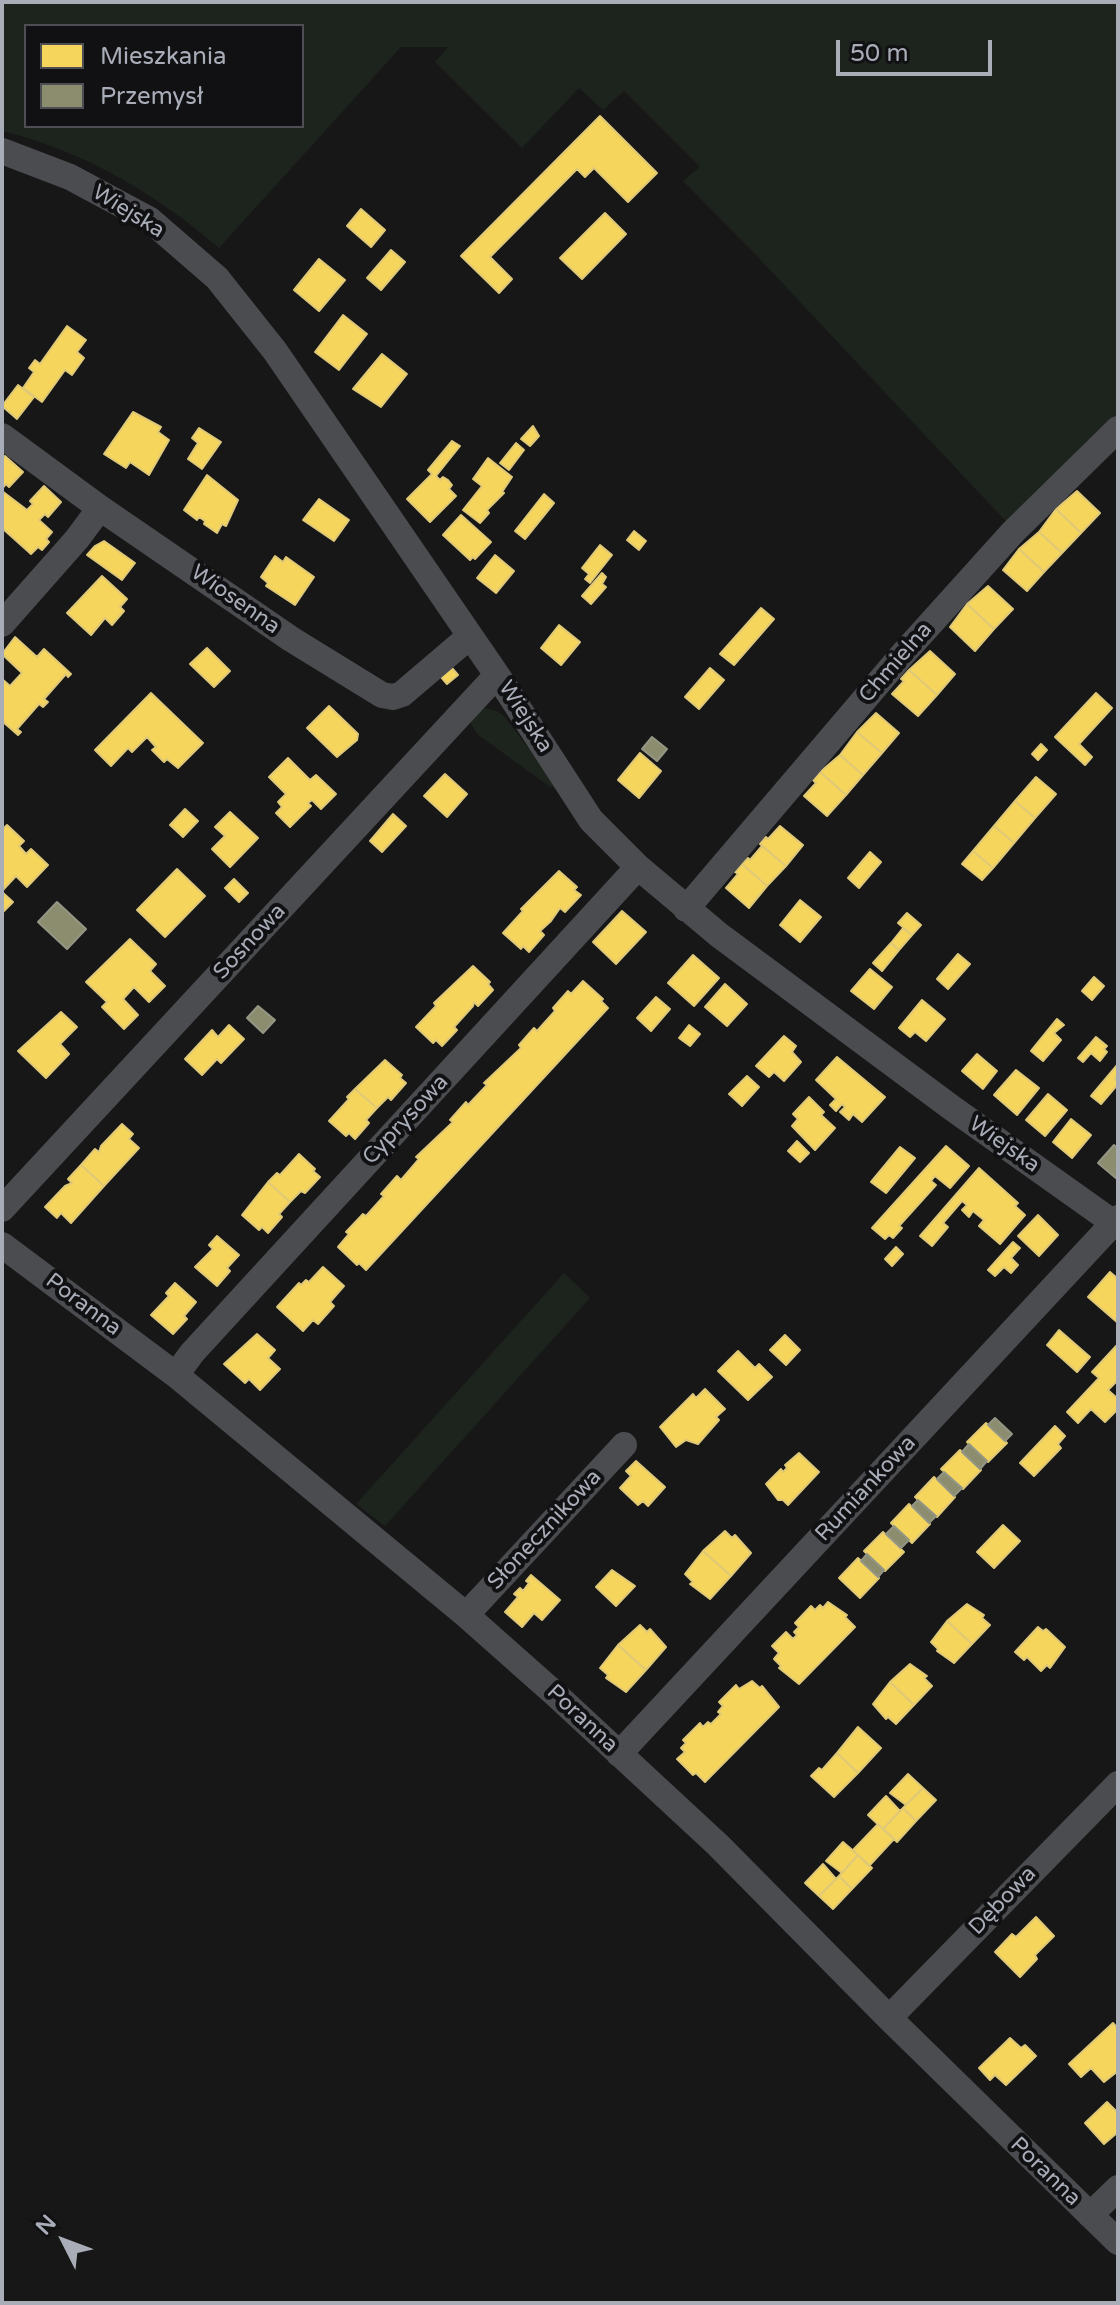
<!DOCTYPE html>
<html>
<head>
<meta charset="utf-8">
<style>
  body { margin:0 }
  #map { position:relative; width:1120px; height:2305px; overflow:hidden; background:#171717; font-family:"Varela Round",sans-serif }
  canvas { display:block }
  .frame { position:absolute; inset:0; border:4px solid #a8adb8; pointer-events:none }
  .legend { position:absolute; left:24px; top:24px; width:280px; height:104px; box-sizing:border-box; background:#111113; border:2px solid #4d4f55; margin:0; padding:10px 14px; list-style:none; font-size:24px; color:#a8adb8 }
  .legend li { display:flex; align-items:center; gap:16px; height:40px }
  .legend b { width:40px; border:2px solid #4d4f55 }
  .north { position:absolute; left:24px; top:2201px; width:80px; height:80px; -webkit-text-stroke:6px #111113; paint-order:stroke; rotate:312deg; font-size:22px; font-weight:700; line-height:32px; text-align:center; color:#a8adb8 }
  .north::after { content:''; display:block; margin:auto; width:28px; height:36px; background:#a8adb8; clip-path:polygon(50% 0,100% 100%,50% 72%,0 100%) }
  .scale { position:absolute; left:836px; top:40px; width:156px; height:36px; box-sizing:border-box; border:4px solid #a8adb8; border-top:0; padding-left:10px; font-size:24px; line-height:28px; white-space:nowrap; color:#a8adb8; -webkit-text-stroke:6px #111113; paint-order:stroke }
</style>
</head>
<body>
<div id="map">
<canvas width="1120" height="2305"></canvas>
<div class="frame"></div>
<ul class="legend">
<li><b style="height:22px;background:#f6d55c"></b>Mieszkania</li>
<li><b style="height:22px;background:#8c8c6e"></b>Przemysł</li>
</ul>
<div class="north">N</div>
<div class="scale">50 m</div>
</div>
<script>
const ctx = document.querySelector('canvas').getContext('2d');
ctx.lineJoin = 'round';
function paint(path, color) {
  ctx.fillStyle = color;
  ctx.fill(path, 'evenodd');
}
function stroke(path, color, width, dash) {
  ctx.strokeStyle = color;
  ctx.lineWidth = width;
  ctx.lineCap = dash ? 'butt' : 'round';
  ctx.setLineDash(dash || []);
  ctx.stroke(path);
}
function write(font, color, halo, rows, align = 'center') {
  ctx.font = font + ' "Varela Round",sans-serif';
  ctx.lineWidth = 8;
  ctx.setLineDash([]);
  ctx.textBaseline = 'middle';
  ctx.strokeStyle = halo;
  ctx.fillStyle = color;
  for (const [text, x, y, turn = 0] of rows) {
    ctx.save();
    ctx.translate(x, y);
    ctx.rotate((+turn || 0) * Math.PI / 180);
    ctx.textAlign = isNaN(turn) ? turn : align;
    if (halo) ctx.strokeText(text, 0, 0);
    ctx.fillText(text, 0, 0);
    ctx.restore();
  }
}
const green = new Path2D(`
  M2,2H1118V421L1014,530L756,255L683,181L700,167L624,91L603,110L579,88L522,148L435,62L448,47H401L219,248C156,194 84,151 2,131ZM26,26H302V126H26Z
  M485,708L497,711L503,715L553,780V786L550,787L477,734L471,723L472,717Z
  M564,1273L590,1298L385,1526L356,1504Z`);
const homes = new Path2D(`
  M600,116L657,173L628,202L594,168L585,177L577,169L490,257L512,279L499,293L461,256Z
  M361,209L385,230L371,247L347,226Z
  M605,213L626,234L582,279L560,258Z
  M391,250L405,262L381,290L367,278Z
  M319,259L345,280L319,311L294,290Z
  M343,315L367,334L339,370L315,352Z
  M67,326L86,340L77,352L84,358L72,375L65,370L42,402L23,388L34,372L29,368L35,360L40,364Z
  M382,354L407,374L381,407L353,389Z
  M18,385L34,397L17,419L2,406Z
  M133,412L161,427L158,432L169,440L149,475L130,462L126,468L104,454Z
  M533,426L539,436L530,446L521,439Z
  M199,428L221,442L202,469L188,459L198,443L192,438Z
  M452,441L460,446L436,476L440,480L443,477L448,480L452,485L449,489L456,496L430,522L407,499L432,474L428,470Z
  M516,443L524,450L509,470L500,463Z
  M5,456L23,472L9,487L6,484L2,489V459Z
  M488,458L512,477L502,492L504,493L487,510L489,513L480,523L463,510L482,486L473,479Z
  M207,475L238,500L226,526L222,524L217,533L204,524L205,521L199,517L197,520L184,510Z
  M44,486L61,502L48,517L45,514L39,520L52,532L46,539L49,542L42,550L38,547L31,554L2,528V491L27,510L33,504L30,501Z
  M1077,491L1100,513L1081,533L1056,509Z
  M544,494L554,503L525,539L515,531Z
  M319,499L349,520L334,541L303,520Z
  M1056,509L1081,533L1062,553L1039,532Z
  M461,515L491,542L475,559L473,557L470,560L443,535Z
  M634,531L646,541L639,550L627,540Z
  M1039,532L1062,553L1044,572L1019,549Z
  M104,541L135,563L122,580L87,555L95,546Z
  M600,545L612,555L590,583L585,579L589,574L582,568Z
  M1019,549L1044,572L1027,591L1003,570Z
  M495,555L514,571L496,593L477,578Z
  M275,556L283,562L286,557L314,577L295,605L266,586L268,583L261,577Z
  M602,573L606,577L602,584L606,587L591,604L582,596Z
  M102,576L127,599L120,607L124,611L112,625L105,618L91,635L67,613Z
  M988,586L1013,609L994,629L967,604Z
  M967,604L994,629L975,651L950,627Z
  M761,608L774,619L734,665L720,654Z
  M559,625L580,642L561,665L541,648Z
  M15,637L37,657L44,649L71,674L68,677L66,674L44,699L48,702L43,707L39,704L17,729L21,732L18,735L2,721V679L10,686L22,673L2,654Z
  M207,648L230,671L214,687L190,664Z
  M930,651L955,674L937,695L909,670Z
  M452,668L458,675L447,684L441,677Z
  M710,668L724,680L699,709L685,697Z
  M909,670L937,695L918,716L892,694L904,681L901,679Z
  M151,693L203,743L178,768L167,759L164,762L152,750L156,747L147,737L132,752L128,748L111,766L95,750Z
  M1096,693L1112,708L1079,744L1092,757L1085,765L1055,737Z
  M329,706L358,734L357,740L337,757L307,728Z
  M876,713L899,733L882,753L857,732Z
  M857,732L882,753L863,775L840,755Z
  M1041,744L1047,750L1038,760L1032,754Z
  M640,753L661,771L639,798L618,780Z
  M840,755L863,775L846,795L820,772Z
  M288,758L310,780L316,775L336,794L321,809L312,800L308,803L311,806L290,827L276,813L282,807L278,802L286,794L269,777Z
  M820,772L846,795L827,816L804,796L816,783L813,780Z
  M445,774L467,794L447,817L424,796Z
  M1036,777L1056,794L1035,818L1015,801Z
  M1015,801L1035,818L1014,843L994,826Z
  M185,809L198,821L183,837L170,825Z
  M230,812L258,838L230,867L212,849L225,836L215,827Z
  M393,814L406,826L382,852L370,841Z
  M7,825L24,841L19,846L26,854L31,849L48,865L27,887L16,876L2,891V830Z
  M780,826L803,845L786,866L760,844L766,837L768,839Z
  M994,826L1014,843L993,868L973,851Z
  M762,846L786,866L767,886L742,864L748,858L750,860Z
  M973,851L993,868L982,880L962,864Z
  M870,852L881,862L859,888L848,878Z
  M742,864L767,886L749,908L726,888L738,874L735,872Z
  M177,869L205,896L165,937L137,910Z
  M559,871L577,887L574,890L581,895L565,912L560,908L551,921L540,931L544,935L529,952L523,946L521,949L503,933L523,911L521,909Z
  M234,879L248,893L239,902L225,888Z
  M2,892L13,902L2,913Z
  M800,900L821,917L800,942L780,925Z
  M622,911L646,932L616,964L593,942Z
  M907,913L921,925L912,935L898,923Z
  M903,928L912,935L899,950L891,943Z
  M130,939L156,964L150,971L165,986L149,1002L134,987L123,999L138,1015L124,1029L102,1007L107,1002L86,982Z
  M891,943L899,950L882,971L873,963Z
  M958,954L970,964L948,989L937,979Z
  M693,955L719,978L694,1006L668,983Z
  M473,966L490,982L488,984L493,990L478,1006L474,1002L473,1006L454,1027L457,1030L442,1046L436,1040L433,1043L416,1027L436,1006L434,1003Z
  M870,969L892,987L874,1009L851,991Z
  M1094,977L1104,986L1092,1000L1082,991Z
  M583,981L603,999L601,1001L608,1008L366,1270L359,1263L357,1265L338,1247L349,1234L346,1232L363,1214L366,1216L384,1196L381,1194L397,1176L401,1180L419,1159L416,1157L453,1122L450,1120L466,1102L468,1105L487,1085L484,1083L521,1048L519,1045L534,1028L537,1031L555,1011L553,1008L568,991L571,994Z
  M725,984L747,1004L727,1026L705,1007Z
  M656,997L670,1009L651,1031L637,1018Z
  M922,1000L945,1019L926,1041L915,1032L910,1037L899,1028Z
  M61,1012L77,1027L60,1044L69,1054L46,1078L18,1051Z
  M1057,1019L1064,1025L1054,1033L1061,1040L1043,1061L1031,1051Z
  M229,1025L244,1039L221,1063L217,1059L202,1075L185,1059L212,1030L218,1037Z
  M689,1025L700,1034L690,1046L679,1038Z
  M784,1036L796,1046L792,1052L801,1062L784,1081L774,1072L769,1077L756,1066Z
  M1096,1037L1107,1046L1104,1049L1107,1052L1100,1061L1091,1053L1083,1062L1078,1058Z
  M977,1054L997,1071L983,1089L962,1071Z
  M837,1057L885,1097L862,1122L853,1114L849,1120L840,1112L845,1107L842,1104L836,1111L830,1105L836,1099L816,1080Z
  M385,1060L402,1075L400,1078L406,1083L391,1100L388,1097L377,1108L355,1089Z
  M1118,1064V1074L1115,1078L1118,1084L1101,1104L1091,1096Z
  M1016,1070L1039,1088L1017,1115L994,1095Z
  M747,1076L759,1087L742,1106L729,1094Z
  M355,1089L377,1108L366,1120L369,1123L355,1139L349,1133L346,1136L329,1121L349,1099L347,1097Z
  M1048,1094L1067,1110L1045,1136L1026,1120Z
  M809,1097L824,1112L821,1115L835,1128L815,1150L792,1126L798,1119L793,1114Z
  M1071,1119L1091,1135L1072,1158L1053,1142Z
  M122,1124L133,1134L129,1139L139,1148L104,1186L81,1165L95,1149L99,1152L101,1146Z
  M797,1141L809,1153L800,1162L788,1151Z
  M946,1146L969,1166L950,1188L935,1176L931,1181L936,1185L899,1226L902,1228L893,1238L889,1235L885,1239L872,1228Z
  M900,1147L915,1158L886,1193L871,1182Z
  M299,1154L315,1169L313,1171L320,1177L305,1193L301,1191L290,1202L268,1182L277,1173L280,1175Z
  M81,1165L104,1186L71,1223L61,1213L57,1218L45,1207L65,1186L72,1183L68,1179Z
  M979,1168L1018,1203L1015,1206L1025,1215L1000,1244L979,1226L984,1220L973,1211L969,1217L962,1210L967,1205L962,1201L943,1223L948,1227L932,1246L920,1236Z
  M268,1182L290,1202L279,1214L282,1217L268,1233L262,1227L259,1230L242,1215Z
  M1038,1215L1058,1235L1039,1256L1018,1236Z
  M217,1236L239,1255L227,1268L230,1271L217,1286L195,1267L213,1249L209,1245Z
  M1013,1242L1020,1248L1011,1258L1018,1265L1011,1273L1004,1267L995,1276L988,1270Z
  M896,1247L903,1254L892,1266L885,1259Z
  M323,1267L344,1286L330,1302L334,1306L318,1324L313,1320L303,1331L277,1307L299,1283L301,1285L306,1280L309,1282Z
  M1110,1272L1118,1279V1323L1088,1297Z
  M175,1283L196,1302L184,1316L187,1319L173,1334L151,1315L169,1296L166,1293Z
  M1059,1330L1090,1357L1077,1372L1047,1345Z
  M257,1334L275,1350L268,1358L280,1369L260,1390L249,1379L245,1383L224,1364Z
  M785,1335L800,1350L786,1365L770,1350Z
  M1118,1344V1380L1108,1390L1118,1399V1409L1105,1422L1091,1409L1078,1423L1067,1412L1099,1378L1092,1372Z
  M738,1351L755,1368L759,1364L772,1377L748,1400L718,1371Z
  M705,1389L725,1409L716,1417L719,1420L698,1444L686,1440L676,1447L660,1427L693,1394L696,1398Z
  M986,1423L1007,1443L988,1462L967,1442Z
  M1055,1426L1065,1436L1058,1444L1061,1448L1034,1476L1020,1463Z
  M960,1450L981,1470L963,1489L941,1469Z
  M799,1453L819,1472L788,1505L783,1500H778L766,1484L781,1469L783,1472L787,1468L785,1465Z
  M636,1461L665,1487L648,1506L643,1501L638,1505L620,1488L631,1476L626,1471Z
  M934,1477L955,1497L937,1517L915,1497Z
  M909,1504L930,1524L912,1543L891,1523Z
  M1003,1525L1020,1541L994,1568L977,1552Z
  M725,1531L732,1538L735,1535L751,1553L731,1576L703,1551Z
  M883,1532L904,1552L885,1571L864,1551Z
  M703,1551L731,1576L710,1599L690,1584L693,1582L685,1574Z
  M858,1558L879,1578L860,1598L839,1578Z
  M612,1570L635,1586L616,1606L596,1587Z
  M531,1575L560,1600L542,1620L534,1613L522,1627L505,1612L518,1597L514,1594L520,1588L523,1591L529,1583L526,1581Z
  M828,1602L847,1615L845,1617L855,1627L799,1684L779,1668L781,1666L774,1659L779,1653L772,1646L786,1632L793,1639L797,1635L794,1632L799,1627L795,1623L811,1606L815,1610L820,1605L823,1608Z
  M967,1604L984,1615L982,1618L990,1625L972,1644L947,1621Z
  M947,1621L972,1644L954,1663L937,1651L938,1649L931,1642Z
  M640,1625L647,1632L650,1629L666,1647L646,1670L618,1645Z
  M1038,1627L1043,1631L1046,1629L1065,1647L1050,1668L1047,1665L1041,1671L1027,1657L1024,1660L1015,1652Z
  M618,1645L646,1670L626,1692L606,1678L608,1675L600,1668Z
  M910,1664L927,1676L924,1678L932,1686L914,1705L890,1682Z
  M752,1681L760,1688L762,1686L779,1707L705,1782L696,1773L693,1775L677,1759L685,1752L681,1748L686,1743L683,1740L700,1723L703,1727L708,1722L711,1724L721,1714L718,1712L723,1706L719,1702L736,1685L739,1689Z
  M890,1682L914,1705L896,1724L888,1717L886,1719L873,1704Z
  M858,1727L881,1748L858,1773L837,1753Z
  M837,1753L858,1773L834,1797L811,1776L819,1768L822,1770Z
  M908,1774L923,1788L906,1805L890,1793Z
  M923,1788L936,1800L916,1821L903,1808Z
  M886,1796L900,1811L883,1829L868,1815Z
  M903,1808L916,1821L897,1842L883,1829Z
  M878,1824L894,1839L869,1866L853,1850Z
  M843,1842L858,1855L842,1873L826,1861Z
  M858,1855L872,1868L852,1889L839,1876Z
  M823,1864L836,1879L819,1896L805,1883Z
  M839,1876L852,1889L833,1909L819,1896Z
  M1036,1917L1054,1936L1035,1955L1037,1959L1020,1977L995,1952L1012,1934L1016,1937Z
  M1113,2023L1118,2029V2071L1104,2082L1091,2068L1081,2077L1069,2064Z
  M1010,2038L1021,2048L1025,2045L1036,2056L1006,2085L995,2075L990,2080L979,2068Z
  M1107,2102L1118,2113V2132L1104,2144L1085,2123Z`);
const industry = new Path2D(`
  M652,737L667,749L657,761L642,749Z
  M57,902L86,929L67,949L38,922Z
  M258,1006L275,1020L263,1033L247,1018Z
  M1114,1145L1118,1148L1117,1179L1098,1163Z
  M995,1418L1012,1434L1005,1441L988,1425Z
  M969,1444L987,1461L980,1469L962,1452Z
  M944,1472L962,1488L954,1496L937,1479Z
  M918,1500L936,1516L929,1523L912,1506Z
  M894,1526L909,1540L901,1548L886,1534Z
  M867,1554L884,1570L878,1577L861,1561Z`);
const minor = new Path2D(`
  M2,151L70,177L150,220L217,278L275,351L497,675L591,820L638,867L719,935L952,1108L1118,1226
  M2,436L100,508L291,639L382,695L393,697L402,694L470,636
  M2,624L77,539L100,508
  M686,909L903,654L1013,532L1118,429
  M2,1209L497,675
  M2,1245L176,1375L466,1615L554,1693L718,1845L889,2018L1118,2242
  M176,1375L192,1353L638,867
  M466,1615L624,1445
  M619,1754L1118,1218
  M889,2018L1118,1784
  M1090,2215L1118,2188`);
const streetNames = [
  ["Wiejska",128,212,32],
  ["Wiosenna",235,600,35],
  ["Chmielna",896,663,-49],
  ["Wiejska",525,717,57],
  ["Sosnowa",250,942,-47],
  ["Cyprysowa",406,1120,-47],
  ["Wiejska",1004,1145,35],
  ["Poranna",83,1305,37],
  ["Rumiankowa",866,1489,-47],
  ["Słonecznikowa",545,1530,-47],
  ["Poranna",582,1719,43],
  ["Dębowa",1003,1901,-46],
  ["Poranna",1045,2172,44]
];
paint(green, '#1d241e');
paint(homes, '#f6d55c');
stroke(homes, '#dfc978', 2);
paint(industry, '#8c8c6e');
stroke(industry, '#949684', 2);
stroke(minor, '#4b4c50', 26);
write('22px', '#a8adb8', '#111113', streetNames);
</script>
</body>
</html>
